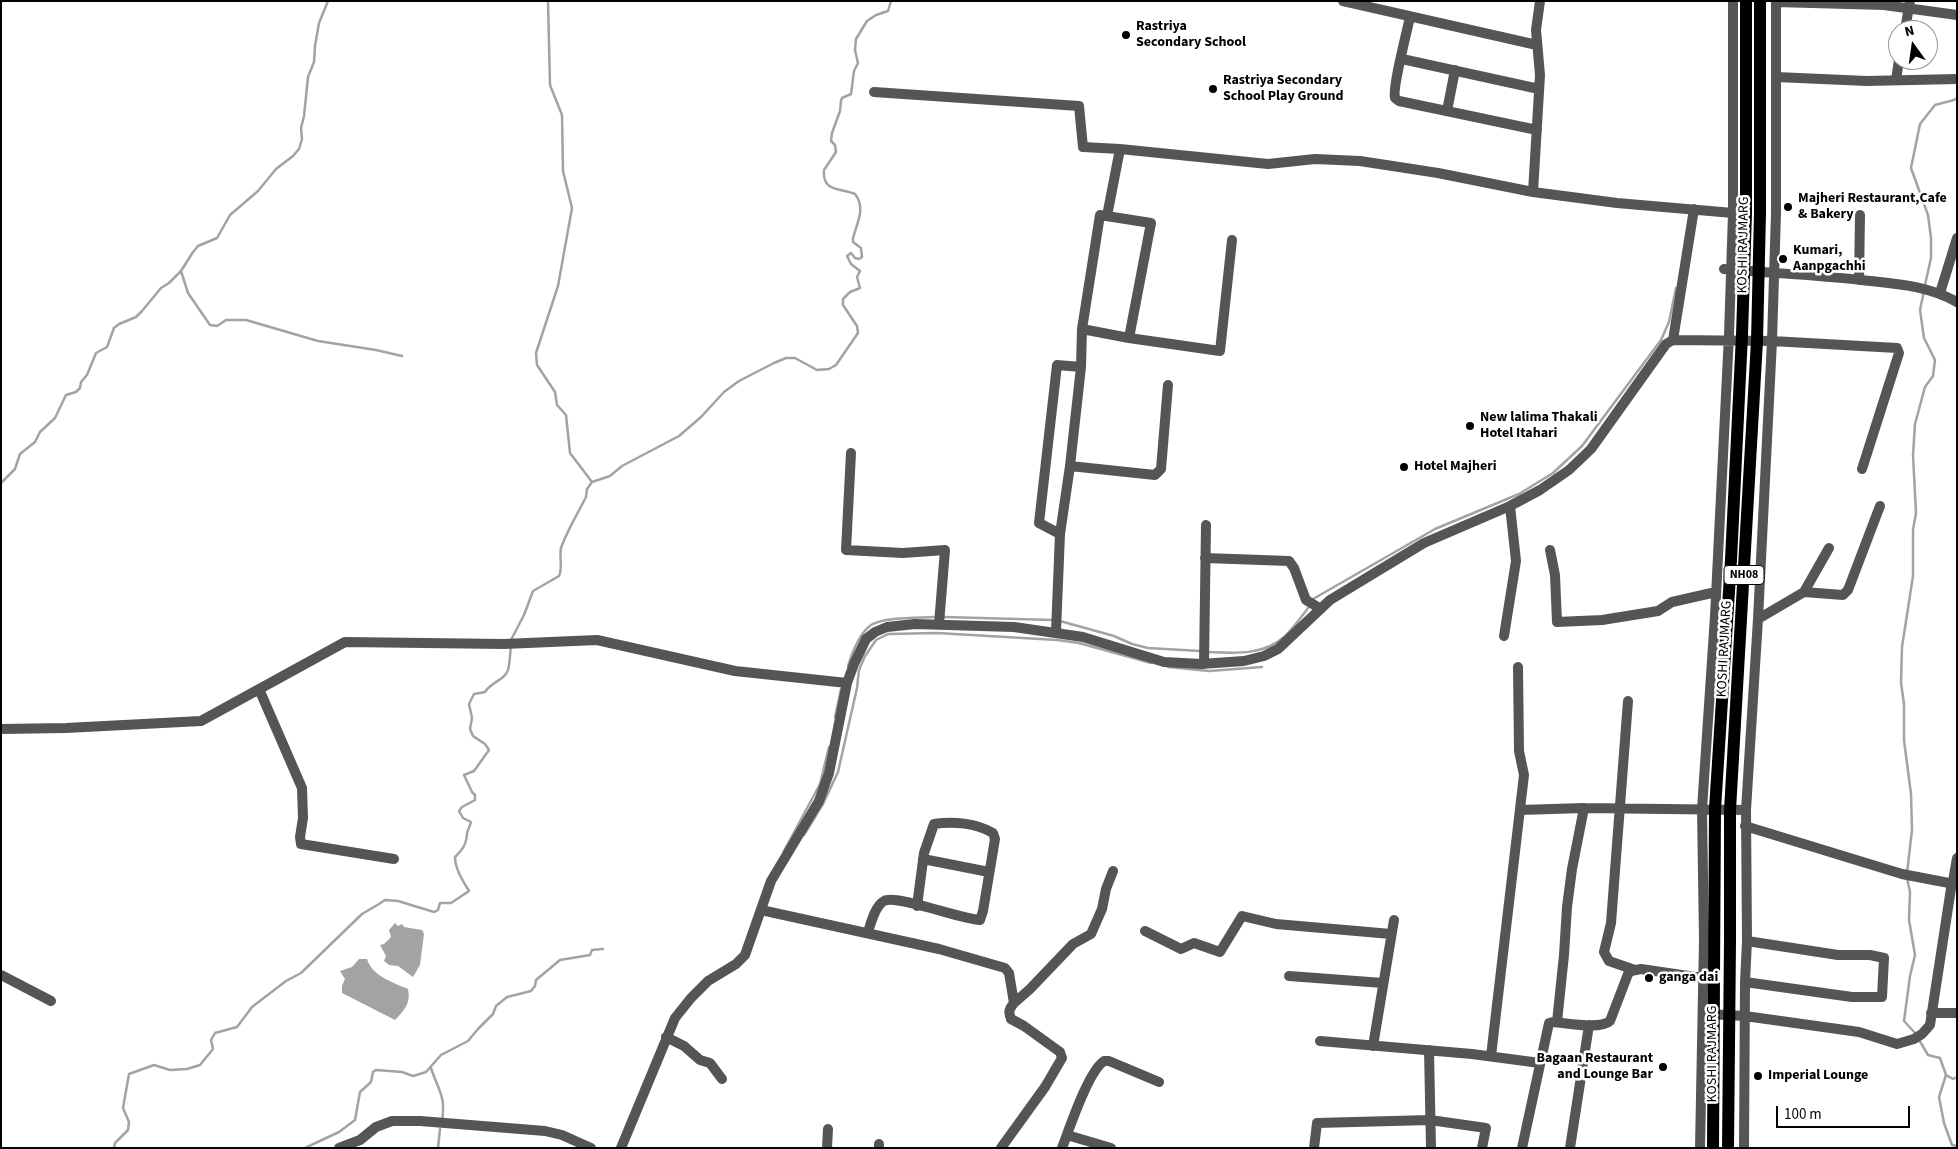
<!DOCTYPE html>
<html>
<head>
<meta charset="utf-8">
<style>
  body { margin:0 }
  #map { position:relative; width:1958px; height:1149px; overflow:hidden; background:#fff; font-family:"Source Sans 3",sans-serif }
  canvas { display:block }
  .frame { position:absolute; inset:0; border:2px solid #000; pointer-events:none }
  .north { position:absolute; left:1888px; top:20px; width:50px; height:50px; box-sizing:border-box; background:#fff; border:1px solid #999; border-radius:50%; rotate:346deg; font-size:14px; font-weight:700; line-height:20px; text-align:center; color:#000 }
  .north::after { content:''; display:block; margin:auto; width:18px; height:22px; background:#000; clip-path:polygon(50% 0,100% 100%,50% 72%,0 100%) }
  .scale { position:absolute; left:1776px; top:1106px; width:134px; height:22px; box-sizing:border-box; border:2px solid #000; border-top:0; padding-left:6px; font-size:15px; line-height:18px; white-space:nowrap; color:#000; -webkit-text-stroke:4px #fff; paint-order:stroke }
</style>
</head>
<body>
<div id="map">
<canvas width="1958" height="1149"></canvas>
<div class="frame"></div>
<div class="north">N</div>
<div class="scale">100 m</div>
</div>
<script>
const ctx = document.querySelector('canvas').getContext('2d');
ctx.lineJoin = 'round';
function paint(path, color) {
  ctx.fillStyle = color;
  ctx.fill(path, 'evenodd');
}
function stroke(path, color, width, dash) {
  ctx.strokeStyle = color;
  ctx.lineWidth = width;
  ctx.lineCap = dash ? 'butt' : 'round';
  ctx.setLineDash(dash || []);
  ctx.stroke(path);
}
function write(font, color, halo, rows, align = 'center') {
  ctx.font = font + ' "Source Sans 3",sans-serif';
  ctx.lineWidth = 5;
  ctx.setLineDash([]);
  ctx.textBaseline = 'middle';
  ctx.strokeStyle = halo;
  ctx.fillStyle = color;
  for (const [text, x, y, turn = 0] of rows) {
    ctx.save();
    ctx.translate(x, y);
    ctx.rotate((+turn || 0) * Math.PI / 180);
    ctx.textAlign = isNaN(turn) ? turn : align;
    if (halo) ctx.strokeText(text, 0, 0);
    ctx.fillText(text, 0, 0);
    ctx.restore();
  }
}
const water = new Path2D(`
  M395,923L398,926L402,924L404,927L422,930L424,934L420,965L413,977L398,966L389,965L384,961L386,956L380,945L384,944L391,937L389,930Z
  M359,959H367C372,976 394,983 408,989C411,1002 405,1010 395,1020L342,993V986L345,979L340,971L352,967Z`);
const stream = new Path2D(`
  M548,1L550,85L562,115L563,171L572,208L558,286L536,353L537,365L555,392L557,405L566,415L570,453L592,482
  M181,271L188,293L210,325L217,326L226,320H246L318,341L376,350L402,356
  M1925,285L1931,258V238L1928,215L1911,168L1920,124L1935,105L1954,100L1957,98
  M1,483L15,469L20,454L35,442L40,432L55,418L66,395L76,392L80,388L81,382L87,375L96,353L107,347L114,328L119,324L136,317L142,311L161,288L169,283L181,271L193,252L198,246L217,238L230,215L258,191L276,169L293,156L299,149L302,139L301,128L304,116L308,77L314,62L315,46L319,23L328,1
  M1313,599L1435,529L1519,494L1553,473L1582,446L1661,340L1669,322L1676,288
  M944,617L1053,620
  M1060,621L1114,636L1132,644L1148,648L1200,651
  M511,640L524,615L533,591L559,576C563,568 559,557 561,548C567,531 578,513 586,497L587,489L592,482L610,476L622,466L679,436L701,417L724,392L739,381L774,363L786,358H795L817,370L829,369L836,365L858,333L857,326L843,305V299L850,292L860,288L857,277L860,271L851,264L847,256L851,253L855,258L859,259L862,257L861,248L853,242V238C857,223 866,208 855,194C842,188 822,193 824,170L836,152L835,145L831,141L832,133L840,111L841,101L842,98L851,94L854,71L858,63L855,50L856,39L867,21L876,15L888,11L891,1
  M1208,652C1233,653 1263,656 1284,637C1293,629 1301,617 1309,607
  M848,666C852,653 860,633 871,625C884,617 918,618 934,617
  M1168,667L1209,671L1262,667
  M835,717L841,689
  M804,835L823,804L838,772L857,688L859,670L865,656L876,640L888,634L937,633L1057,640L1079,643L1151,663
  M784,851L820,784L829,747
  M1907,873L1912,830L1911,794L1904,740V704L1901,683L1902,647L1913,576V530L1916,513L1913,455L1915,424L1925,387L1933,376L1935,360L1924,338L1920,310L1924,291
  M1907,878L1910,892L1909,920L1915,955L1910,976L1904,1021L1916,1034
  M1918,1038L1928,1055L1940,1058L1946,1075L1939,1097L1944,1123L1952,1145L1957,1146
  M431,1068C438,1090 446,1095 442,1121
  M1946,1075L1953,1079L1957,1077
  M114,1148L115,1143L128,1130L129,1122L123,1108L129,1074L154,1065L170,1070L187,1069L200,1065L213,1049L211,1040L215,1033L237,1027L252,1007L286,981L301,973L362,914L379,904L385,900L398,901L434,912L438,910L440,903H451L469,891C463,881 455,869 455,857C463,849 466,845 467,834C467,830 470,827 471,822L463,818L459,811L462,807L475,800V795L472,792L464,775L474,771L489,750L485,744L473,736L470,729L472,718L469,704L474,694L485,692C491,682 505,680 508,670C510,663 510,653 511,646
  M305,1148L339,1132L355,1120L360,1092L371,1082L373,1072L376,1070L402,1072L413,1076L426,1072L441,1055L468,1041L478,1029L493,1014L496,1006L507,997L531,991L535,986L536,980L560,960L590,955L592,950L603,949
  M438,1148L440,1129`);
const minor = new Path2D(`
  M1343,1L1537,45
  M1776,2L1884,5L1957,15
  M1410,17C1407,31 1392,89 1395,98L1399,101L1537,130
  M1905,30L1910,1
  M1402,59L1539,89
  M1776,77L1867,81L1957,79
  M1896,80L1899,60
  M874,92L1079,106L1083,147L1120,149L1268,164L1315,159L1360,161L1438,173L1533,192L1617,203L1733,213
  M1447,111L1455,70
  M1533,192L1540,75L1536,30L1540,1
  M1107,216L1120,149
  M1724,269C1770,273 1815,275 1861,280C1895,284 1926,285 1957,302
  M1859,280L1860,215
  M1940,293L1957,238
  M1129,338L1220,351L1232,240
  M1673,340L1694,209
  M1081,367L1082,329L1100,215L1151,223L1129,338L1082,329
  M851,453L846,550L903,553L945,550L939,624
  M1070,466L1155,475L1161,469L1168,385
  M1550,550L1555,575L1557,622L1602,620L1658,611L1672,602L1716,592
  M1205,558L1289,561L1294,568L1306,600L1321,609
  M1804,592L1829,548
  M1758,619L1804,592L1843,595L1848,590L1880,506
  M1056,631L1060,534L1039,523L1057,365L1081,367L1070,466L1060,534
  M1504,636L1516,561L1510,506
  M1204,664L1206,525
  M259,689L302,788L303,818L300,837L301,844L394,859
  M1628,701L1611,923L1604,952L1609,961L1635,970
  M1,729L66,728L201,721L345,642L504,644L597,640L735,671L847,683
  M1520,810L1584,808L1746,810
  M1745,826L1902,874L1949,883L1953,881L1957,858
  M923,859L989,872
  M761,910L939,949L1005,968L1009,973L1014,1003C1009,1009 1008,1012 1011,1019L1024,1026L1060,1052L1062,1058L1045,1087L1001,1148
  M1145,931L1181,949L1194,943L1220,952L1242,916L1276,924L1391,934
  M868,932C871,923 875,906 884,901C896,894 960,919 980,920L983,911L995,839L993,833C976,823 953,821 934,824L924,853L917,906
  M1,975L51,1001
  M1289,976L1383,983
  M1745,982L1852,997H1882L1884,958L1870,955H1838L1747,941
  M1014,1003L1030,989L1073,944L1091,934L1102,909L1106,889L1113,871
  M1931,1013H1957
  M1707,1014L1745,1016L1859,1032L1897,1044L1914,1039L1922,1034L1930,1025L1952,882
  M1557,1022L1564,955L1567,907L1572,869L1584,808
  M666,1037L684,1046L700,1060L710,1063L722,1079
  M1320,1041L1472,1054L1540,1063
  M1373,1046L1394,920
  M1429,1050L1431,1148
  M1491,1056L1524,775L1519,751L1518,667
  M1067,1135L1111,1148
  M339,1148L360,1140L376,1127L392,1121H420L545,1131L562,1135L591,1148
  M621,1148L675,1018L691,998L708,981L736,964L745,955L771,881L819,801L829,773L847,683L854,664L866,639L875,632L887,627L915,624L1014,627L1083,637L1164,662L1201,664L1244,661L1264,656L1278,649L1330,600L1424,543L1510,506L1540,490L1569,470L1591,449L1666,344L1673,340L1772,341L1897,348L1899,353L1862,469
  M827,1148L828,1129
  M879,1148V1144
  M1062,1148C1070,1127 1088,1072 1104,1061H1109L1159,1082
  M1314,1148L1317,1123L1430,1120L1486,1128L1482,1148
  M1522,1148L1549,1023L1553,1022C1567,1023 1600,1030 1610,1021L1628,974L1631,971L1641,969L1702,978
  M1570,1148L1589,1025
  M1700,1148L1704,940L1702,809L1715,616L1729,335L1733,213V1
  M1744,1148L1745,982L1747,941L1746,810L1758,619L1772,341L1776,213V1`);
const major = new Path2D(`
  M1713,1148L1715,809L1731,560L1742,335L1746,213V1
  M1728,1148L1730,941V810L1757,341L1760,213V1`);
const markers = [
  [1126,35,5,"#000"],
  [1213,89,5,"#000"],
  [1788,207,5,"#000"],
  [1783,259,5,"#000"],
  [1470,426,5,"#000"],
  [1404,467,5,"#000"],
  [1649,978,5,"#000"],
  [1663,1067,5,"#000"],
  [1758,1076,5,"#000"]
];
const shields = [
  [1744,575,40]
];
const shieldNames = [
  ["NH08",1744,575]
];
const poiNames = [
  ["Rastriya",1136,27],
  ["Secondary School",1136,43],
  ["Rastriya Secondary",1223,81],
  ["School Play Ground",1223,97],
  ["Majheri Restaurant,Cafe",1798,199],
  ["& Bakery",1798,215],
  ["Kumari,",1793,251],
  ["Aanpgachhi",1793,267],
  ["New lalima Thakali",1480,418],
  ["Hotel Itahari",1480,434],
  ["Hotel Majheri",1414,467],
  ["ganga dai",1659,978],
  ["Bagaan Restaurant",1653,1059,"right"],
  ["and Lounge Bar",1653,1075,"right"],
  ["Imperial Lounge",1768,1076]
];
const streetNames = [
  ["KOSHI RAJMARG",1744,245,-89],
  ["KOSHI RAJMARG",1725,649,-87],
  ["KOSHI RAJMARG",1713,1054,-90]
];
paint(water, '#a3a3a3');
stroke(stream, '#a3a3a3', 2.5);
stroke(minor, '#555', 10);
stroke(major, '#000', 12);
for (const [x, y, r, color] of markers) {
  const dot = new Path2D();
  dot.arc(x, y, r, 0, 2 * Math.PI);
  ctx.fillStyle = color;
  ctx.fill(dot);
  stroke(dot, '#fff', 2);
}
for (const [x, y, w] of shields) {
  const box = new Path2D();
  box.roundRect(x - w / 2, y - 9.5, w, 19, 4);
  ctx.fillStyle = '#fff';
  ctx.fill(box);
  stroke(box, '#000', 1);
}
write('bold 12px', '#000', null, shieldNames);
write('bold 14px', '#000', '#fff', poiNames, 'left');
write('14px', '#000', '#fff', streetNames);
</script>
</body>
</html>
